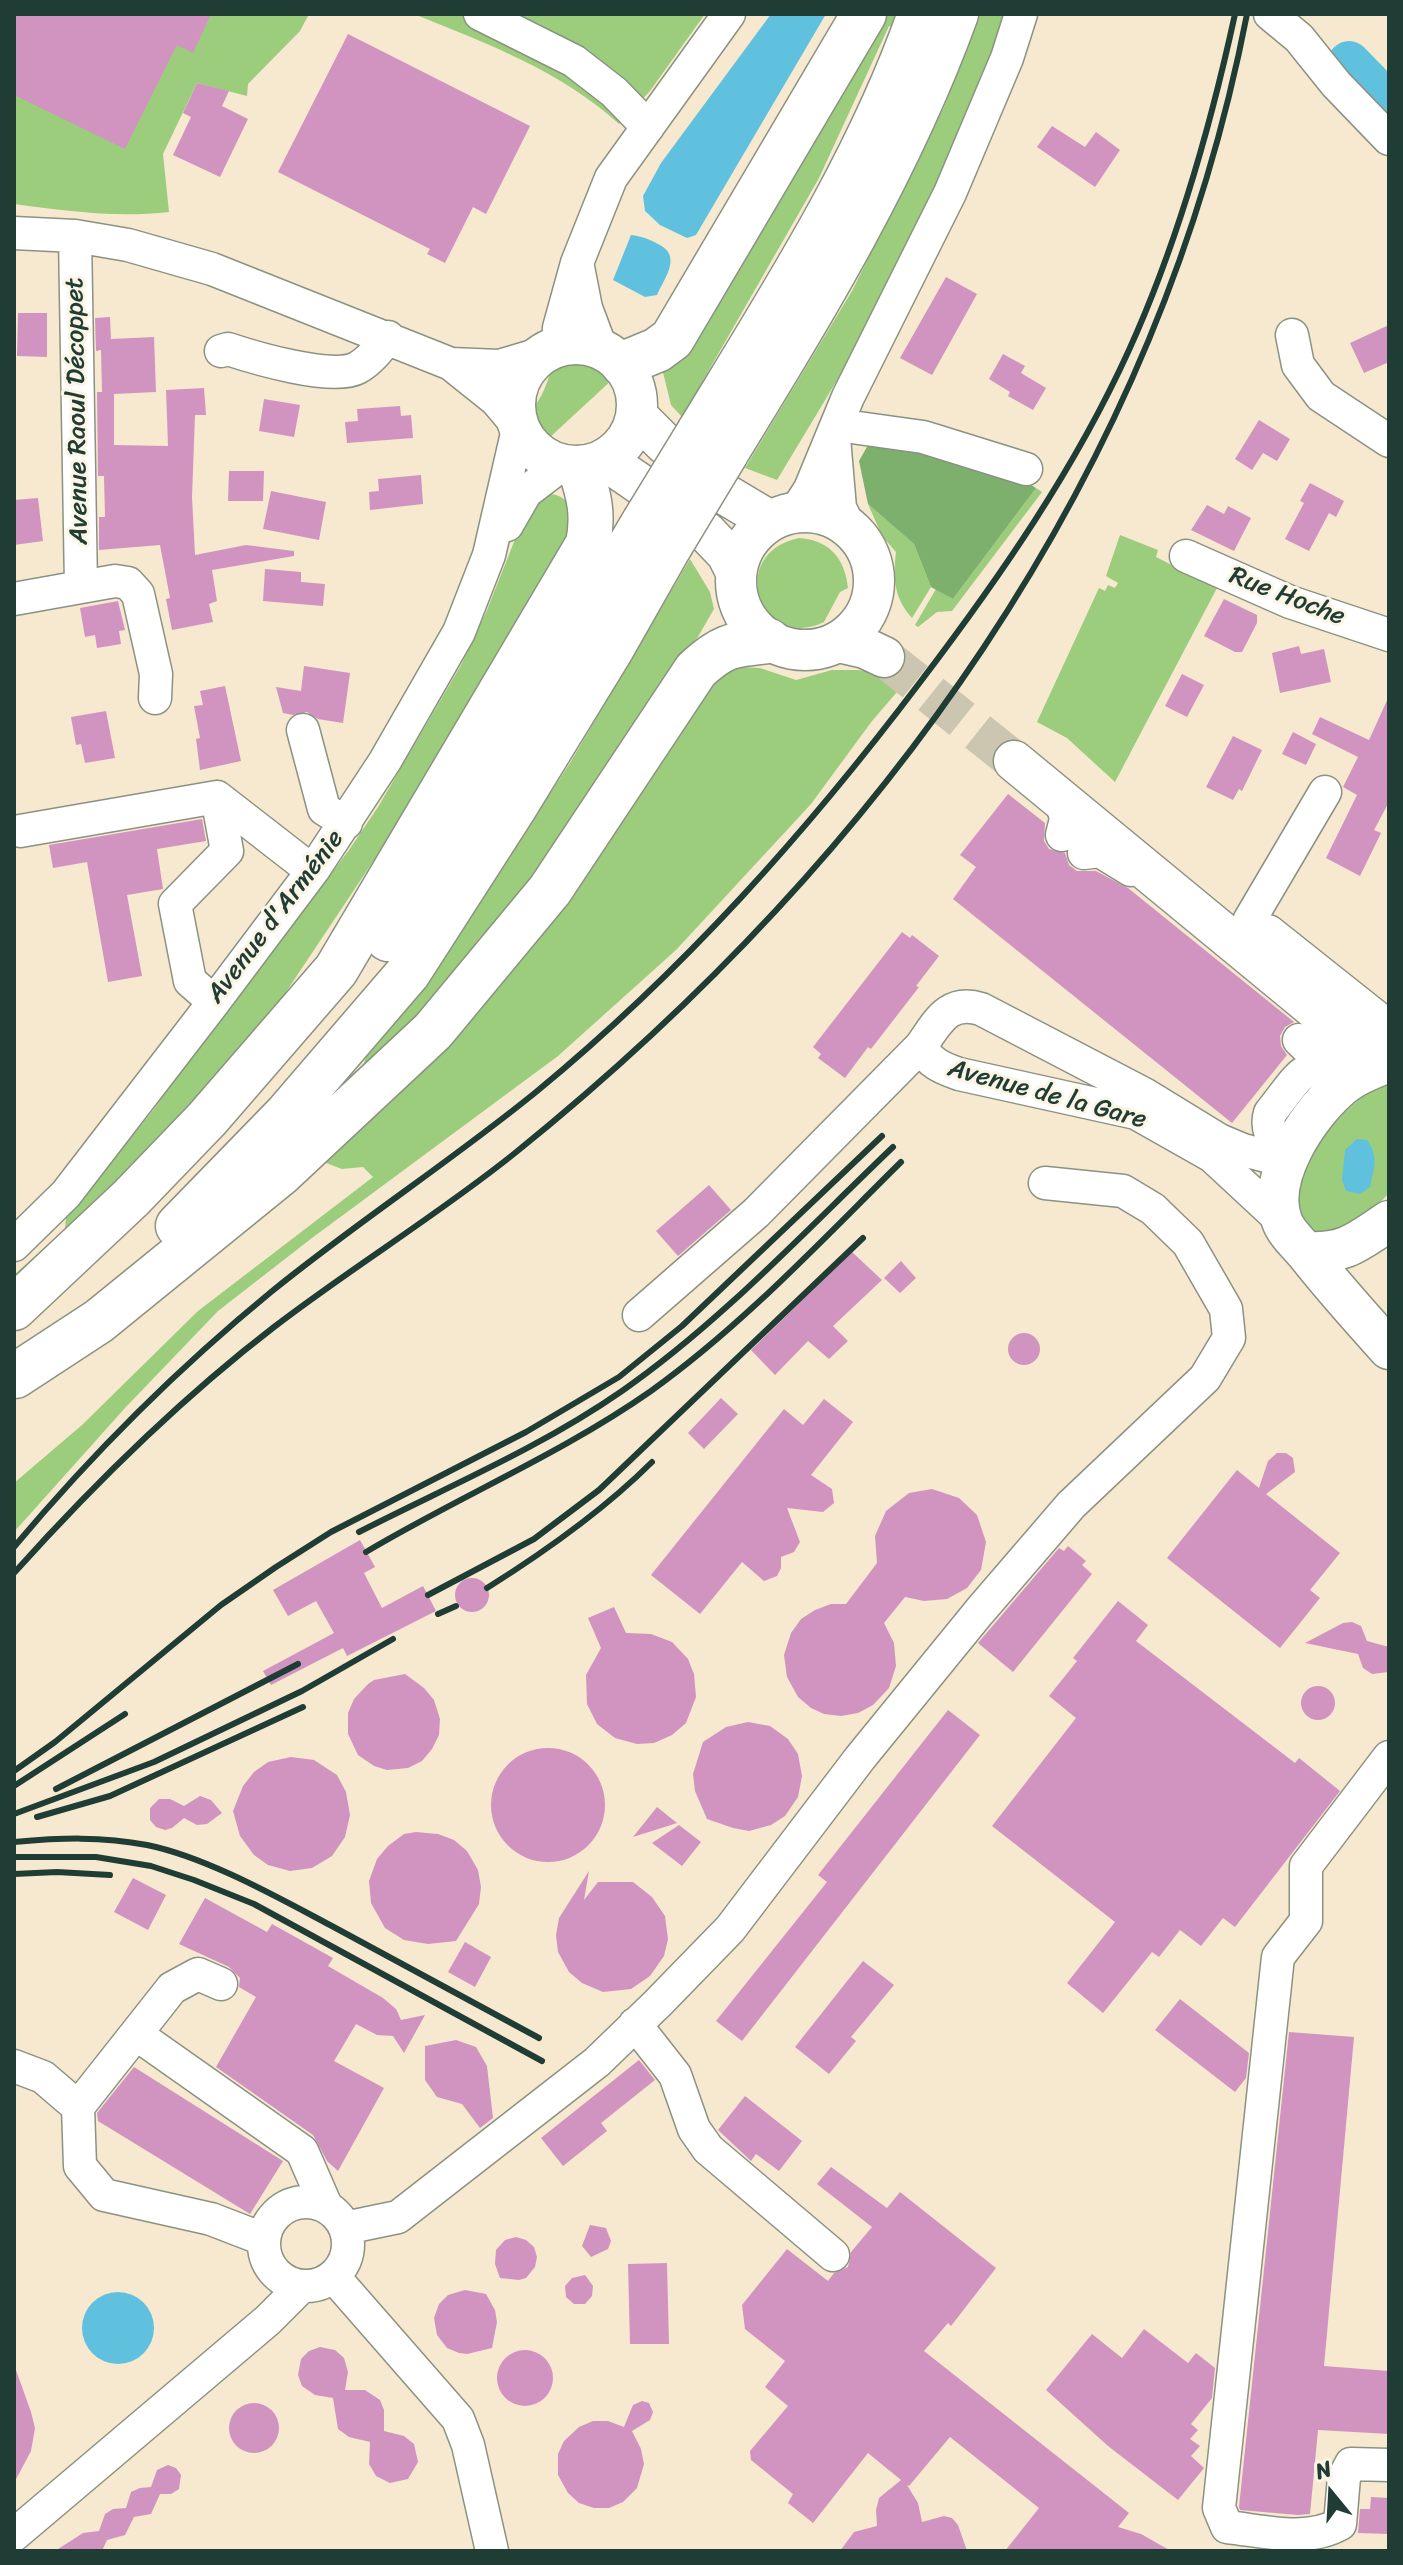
<!DOCTYPE html>
<html>
<head>
<meta charset="utf-8">
<style>
  body { margin:0 }
  #map { position:relative; width:1403px; height:2565px; overflow:hidden; background:#f7e8d0; font-family:Sriracha,sans-serif }
  canvas { display:block }
  .frame { position:absolute; inset:0; border:16px solid #1f3d34; pointer-events:none }
  .north { position:absolute; left:1291px; top:2453px; width:80px; height:80px; -webkit-text-stroke:6px #fcf5e5; paint-order:stroke; rotate:342deg; font-size:22px; font-weight:700; line-height:32px; text-align:center; color:#1f3d34 }
  .north::after { content:''; display:block; margin:auto; width:28px; height:36px; background:#1f3d34; clip-path:polygon(50% 0,100% 100%,50% 72%,0 100%) }
</style>
</head>
<body>
<div id="map">
<canvas width="1403" height="2565"></canvas>
<div class="frame"></div>
<div class="north">N</div>
</div>
<script>
const ctx = document.querySelector('canvas').getContext('2d');
ctx.lineJoin = 'round';
function paint(path, color) {
  ctx.fillStyle = color;
  ctx.fill(path, 'evenodd');
}
function stroke(path, color, width, dash) {
  ctx.strokeStyle = color;
  ctx.lineWidth = width;
  ctx.lineCap = dash ? 'butt' : 'round';
  ctx.setLineDash(dash || []);
  ctx.stroke(path);
}
function write(font, color, halo, rows, align = 'center') {
  ctx.font = font + ' Sriracha,sans-serif';
  ctx.lineWidth = 6;
  ctx.setLineDash([]);
  ctx.textBaseline = 'middle';
  ctx.strokeStyle = halo;
  ctx.fillStyle = color;
  for (const [text, x, y, turn = 0] of rows) {
    ctx.save();
    ctx.translate(x, y);
    ctx.rotate((+turn || 0) * Math.PI / 180);
    ctx.textAlign = isNaN(turn) ? turn : align;
    if (halo) ctx.strokeText(text, 0, 0);
    ctx.fillText(text, 0, 0);
    ctx.restore();
  }
}
const green = new Path2D(`
  M14,14H309L300,31L248,84L247,96L197,83L163,154L169,212C116,218 67,211 14,204Z
  M414,14H705L650,91L619,124C561,71 486,43 414,14Z
  M879,14H898L893,27L889,26L819,178L682,417L671,405L660,360Z
  M979,14H1007L952,159L845,367L777,480L745,468L852,291L945,105Z
  M574,361L590,363L614,378L548,439L538,430L533,407C540,402 549,380 550,371L561,363Z
  M1036,488L1042,492L952,611L937,612L918,627L915,625L936,589L953,599Z
  M551,494C568,496 573,510 581,524L378,854L258,1034L178,1128L14,1285V1275L65,1229L66,1218L155,1108L184,1063L230,1007L349,850L378,807L461,665L487,610L531,499L539,503Z
  M868,504L914,544L931,587L912,618C894,598 893,579 896,552L882,536Z
  M1120,535L1158,550L1156,557L1217,588L1115,782L1067,738L1037,722L1099,588L1105,591L1108,585L1115,588L1118,583L1106,576Z
  M799,538C829,540 845,558 848,588L840,592L824,622C762,653 724,554 799,538Z
  M690,559L710,592L714,609L684,661L515,912L315,1126L364,1063L367,1052L445,954L570,763Z
  M740,667L760,668L796,680L832,670H857L873,672L897,692L872,721L811,804L676,950L558,1056L312,1238L218,1311L125,1408L14,1532V1483L82,1425L198,1311L373,1177L363,1167L342,1169L326,1163L340,1140L710,669Z
  M1389,1083V1193C1368,1216 1346,1230 1316,1238L1295,1219L1302,1165L1329,1126L1364,1095Z`);
const forest = new Path2D(`
  M876,443C922,453 998,462 1036,488L953,599L931,587L914,544L868,504L859,461L868,445Z`);
const water = new Path2D(`
  M771,14H826L696,235L687,238L660,225L645,211L643,196L661,163Z
  M631,235C645,237 652,240 663,247C680,259 664,279 657,295L645,297L613,280Z
  M1357,1139L1367,1140C1379,1156 1374,1169 1370,1187L1360,1194L1346,1191L1342,1180L1345,1150Z
  M82 2328a36 36 0 1 1 72 0a36 36 0 1 1-72 0Z`);
const river = new Path2D(`
  M1349,62L1389,103`);
const building = new Path2D(`
  M14,14H211L193,53L177,45L125,149L14,95Z
  M348,34L530,126L486,214L473,207L445,263L427,254L430,249L278,172Z
  M197,83L229,91L222,106L248,119L220,177L173,155L191,117L183,113Z
  M1052,126L1085,147L1096,132L1120,150L1095,187L1037,147Z
  M946,277L977,294L932,375L900,358Z
  M18,313H47V357L17,356Z
  M110,317L111,339L154,337L156,392L114,394V445L168,446L166,390L204,388L206,415H195L192,497L195,555L246,545L294,551V556L212,570L217,601L209,604L213,622L172,630L166,599L170,598L160,545L99,550V517H105L104,476H98L97,392H102L101,350L96,351L95,318Z
  M1389,325V362L1364,373L1350,343Z
  M1003,354L1025,366L1021,373L1046,388L1033,410L1008,396L1010,392L989,379Z
  M264,399L300,405L294,437L259,431Z
  M400,406L401,416L411,415L413,438L347,443L345,422L358,421L357,409Z
  M1259,420L1290,439L1277,461L1263,453L1252,470L1235,459Z
  M229,471H264L263,501H228Z
  M421,475L423,504L370,510L369,492L379,491L378,479Z
  M1310,483L1344,501L1336,517L1329,513L1309,551L1285,539L1304,503L1300,501Z
  M271,491L326,502L319,540L263,529Z
  M38,498L43,541L14,545V500Z
  M1207,505L1224,514L1228,506L1251,518L1234,551L1191,530Z
  M265,569L301,572V582L325,584L323,606L263,601Z
  M1224,599L1257,615V623L1242,652H1235L1204,636Z
  M118,601L125,630L119,631L121,644L97,648L95,635L85,637L80,608Z
  M1299,646L1301,654L1324,649L1331,682L1280,693L1272,653Z
  M304,666L350,673L343,723L318,719L307,712L293,715L283,713L276,687L301,691Z
  M1182,674L1204,685L1187,717L1165,706Z
  M225,686L241,761L200,770L196,739L200,738L194,706L203,705L200,691Z
  M1389,696V802L1374,830L1381,833L1360,876L1326,858L1357,795L1343,787L1358,757L1312,734L1320,717L1369,740Z
  M106,711L115,758L85,763L81,744L76,745L71,717Z
  M1293,732L1316,744L1306,765L1282,754Z
  M1233,736L1262,750L1242,791L1239,789L1233,800L1206,787Z
  M1008,794L1045,823L1044,841L1049,849L1065,853L1069,865L1077,871H1096L1128,888L1294,1022L1285,1027L1280,1036L1281,1046L1287,1055L1232,1123L953,899L976,867L960,855Z
  M202,819L206,841L157,849L163,889L127,895L142,976L108,982L87,862L53,868L49,845Z
  M902,932L910,938L912,935L939,956L916,986L919,987L871,1049L868,1047L845,1078L818,1058L821,1054L813,1047Z
  M709,1185L731,1210L678,1256L656,1231Z
  M852,1252L882,1280L833,1326L848,1341L829,1359L808,1341L775,1375L751,1350Z
  M901,1261L916,1278L900,1293L884,1278Z
  M1008 1349a16 16 0 1 1 32 0a16 16 0 1 1-32 0Z
  M721,1398L738,1414L704,1449L688,1433Z
  M824,1399L853,1422L811,1475L832,1489L834,1503L823,1512L787,1508L800,1542L794,1552L781,1557V1568L777,1576L764,1581L742,1562L700,1614L651,1575L784,1409L803,1425Z
  M1277,1453H1286L1293,1458L1295,1472L1266,1494L1340,1553L1310,1590L1320,1598L1280,1648L1167,1558L1237,1470L1259,1488L1268,1461Z
  M932,1489L959,1498L977,1515L986,1542L981,1570L967,1588L947,1599L924,1601L905,1597L884,1623L894,1643L896,1666L889,1688L873,1705L858,1713L841,1716L824,1714L811,1708L798,1697L787,1677L784,1655L791,1633L801,1619L815,1610L831,1604H846L877,1563L875,1536L886,1511L909,1493Z
  M360,1540L375,1567L364,1573L382,1608L423,1586L436,1611L347,1656L343,1648L271,1685L263,1671L334,1633L316,1601L288,1616L273,1590Z
  M1068,1546L1086,1561L1082,1565L1092,1574L1013,1672L978,1643L1059,1548L1064,1551Z
  M455 1595a17 17 0 1 1 34 0a17 17 0 1 1-34 0Z
  M1118,1601L1148,1625L1136,1641L1295,1763L1299,1758L1340,1791L1235,1927L1223,1918L1201,1946L1180,1930L1159,1957L1152,1952L1103,2013L1067,1983L1115,1922L992,1826L1076,1718L1049,1696L1077,1661L1073,1658Z
  M614,1607L626,1633L651,1634L672,1642L688,1659L694,1674L696,1697L686,1723L672,1735L654,1743L637,1744L615,1738L597,1724L587,1704L586,1675L601,1648L588,1618Z
  M1352,1622L1361,1626L1367,1641L1389,1647V1672L1372,1674L1363,1668L1358,1654L1305,1643L1343,1623Z
  M405,1674L424,1688L434,1700L440,1719L439,1735L432,1749L422,1761L408,1768L387,1770L374,1766L358,1755L348,1734V1713L354,1699L368,1684L374,1680Z
  M1301 1703a17 17 0 1 1 34 0a17 17 0 1 1-34 0Z
  M948,1710L980,1735L742,2041L716,2021L827,1882L818,1875Z
  M748,1722L770,1726L788,1739L798,1754L802,1776L798,1797L785,1816L771,1825L749,1831L733,1828L707,1819L695,1791L693,1774L703,1742L726,1727Z
  M491 1805a57 57 0 1 1 114 0a57 57 0 1 1-114 0Z
  M291,1757L314,1760L337,1775L346,1792L350,1815L345,1837L332,1856L312,1868L290,1871L268,1865L254,1855L240,1836L233,1811L243,1786L254,1772L268,1762Z
  M200,1796L211,1800L222,1813L207,1824L197,1825L184,1818L172,1828L165,1830L156,1827L150,1820V1808L159,1799H170L184,1806Z
  M657,1807L677,1823L633,1837Z
  M679,1825L701,1842L682,1866L652,1843Z
  M416,1832L438,1834L454,1840L467,1851L478,1870L481,1887L479,1904L456,1941L428,1944L404,1940L385,1928L371,1903L369,1881L377,1859L388,1846L404,1834Z
  M589,1871L584,1900L598,1882H633L652,1897L665,1916L668,1939L664,1956L650,1976L631,1989L603,1992L582,1983L569,1972L558,1952L556,1935L559,1918Z
  M133,1878L166,1895L148,1930L114,1912Z
  M205,1898L267,1932L272,1924L333,1958L328,1966L383,1998L396,2009L401,2020L425,2015L404,2053L393,2036L377,2035L356,2024L334,2061L384,2088L338,2171L327,2161L313,2135L216,2067L256,1997L239,1987L240,1978L229,1967L179,1944Z
  M465,1942L491,1957L475,1987L448,1972Z
  M863,1961L894,1985L851,2037L856,2041L829,2074L795,2047Z
  M1180,1999L1249,2053L1246,2078L1235,2092L1155,2030Z
  M1289,2032L1354,2037L1324,2366L1389,2371V2434L1318,2430L1310,2514L1298,2515L1240,2510L1239,2507Z
  M456,2040L476,2047L487,2066L493,2118L480,2128L462,2104L437,2097L425,2080V2046Z
  M639,2060L655,2080L601,2123L607,2131L563,2166L541,2138Z
  M134,2067L283,2161L250,2214L98,2121L97,2113Z
  M745,2096L802,2141L779,2171L756,2154L751,2161L718,2130Z
  M831,2167L887,2208L900,2192L996,2268L951,2326L948,2323L924,2351L1129,2513L1118,2527L1141,2534L1171,2551H1005L1039,2508L950,2437L909,2486L907,2485L918,2503L922,2522L944,2516L952,2518L958,2525L967,2551H840L854,2532L877,2526L876,2510L879,2498L901,2480L868,2453L813,2523L788,2503L793,2494L751,2460L750,2451L788,2406L765,2387L785,2361L745,2329L742,2305L787,2249L828,2281L834,2273L848,2267L851,2252L872,2227L817,2184Z
  M590,2225L606,2228L611,2241L608,2249L591,2257L582,2246Z
  M516,2237L526,2240L534,2247L537,2257L535,2267L526,2278L519,2280L500,2278L495,2264L496,2250L505,2240Z
  M667,2263L669,2344H630L628,2264Z
  M585,2275L593,2286L592,2296L585,2304H574L566,2297L565,2286L572,2278Z
  M465,2290L486,2294L495,2310L497,2322L492,2348L467,2354L459,2353L447,2348L437,2335L434,2318L439,2304L448,2295Z
  M1144,2329L1188,2363L1196,2353L1215,2368L1212,2398L1191,2424L1198,2430L1190,2439L1200,2446L1191,2456L1204,2468L1178,2500L1108,2446L1046,2390L1092,2334L1122,2358Z
  M320,2347L335,2350L344,2358L348,2372L345,2390H365L380,2400L384,2410V2431L404,2436L414,2444L418,2462L408,2479L390,2483L376,2476L369,2464L370,2442L349,2437L338,2429L333,2398L315,2395L302,2386L298,2375L301,2359L309,2351Z
  M497 2378a28 28 0 1 1 56 0a28 28 0 1 1-56 0Z
  M16,2370L31,2412L35,2428L31,2451L14,2483Z
  M642,2401L649,2403L653,2412L650,2420L632,2431L641,2449L644,2464L637,2488L623,2502L609,2508H594L579,2503L568,2493L558,2475V2454L564,2441L579,2427L593,2421H608L624,2427L633,2405Z
  M229 2428a25 25 0 1 1 50 0a25 25 0 1 1-50 0Z
  M168,2465L176,2468L181,2475L179,2489L171,2494H160L151,2514L134,2517L125,2535L107,2540L102,2551H55L83,2533L99,2531L105,2514L113,2509L126,2508L131,2492L140,2488L151,2487L157,2470Z
  M1371,2497L1389,2498V2534L1358,2533L1360,2509H1370Z`);
const majorTunnel = new Path2D(`
  M884,657L1014,761`);
const minor = new Path2D(`
  M480,14L574,61L614,92L648,127
  M1270,14L1299,38L1336,84L1389,139
  M14,233L75,236L128,245L212,269L451,364L496,400L517,425
  M75,236L81,587L115,581L128,583L138,594L156,674L155,698
  M578,267L586,308L601,348
  M1292,335L1298,365L1321,396L1389,441
  M558,346L559,328L577,263L611,178L729,14
  M221,351L228,349C255,358 333,381 357,368C370,361 380,348 388,337
  M451,364L499,366L543,353
  M837,425L923,437L1026,469
  M834,438L840,508L850,528
  M794,514L810,489L848,397L950,193L1007,58L1021,14
  M507,525L526,492L560,466
  M1186,556L1290,602L1389,635
  M14,599L81,587
  M303,730L324,809L346,823
  M217,797L302,863L314,869
  M1061,799L1066,819L1062,835
  M20,831L217,797L227,851L175,904L190,981L214,1002
  M1084,853L1100,851L1131,870
  M1249,921L1325,792
  M1299,1040L1325,1065
  M1286,1161C1277,1146 1264,1131 1270,1113C1305,1069 1301,1059 1361,1073
  M1282,1221L1212,1156L1136,1113L959,1074C942,1068 929,1063 921,1046C938,1022 948,999 981,1009L1144,1094L1219,1140L1243,1150L1286,1161
  M14,1245L66,1194L214,1002L314,869L385,761L459,632L489,555L518,429
  M639,1315L756,1213L921,1046
  M1389,1757L1306,1866V1921L1278,1957L1219,2508L1227,2527C1264,2531 1306,2543 1340,2524L1344,2477L1351,2464L1389,2465
  M635,2024L675,2075L694,2129L708,2149L833,2255
  M136,2034L302,2151L326,2206
  M14,2066L43,2077L78,2107L80,2166L104,2195L211,2219L263,2239
  M78,2107L172,1988L198,1974L221,1984
  M264 2244a42 42 0 1 1 84 0a42 42 0 1 1-84 0Z
  M345,2228L398,2217L597,2062L658,2003L730,1929L860,1758L979,1612L1071,1505L1205,1378L1229,1338L1226,1309L1188,1243L1153,1209L1123,1191L1045,1183
  M333,2276L458,2419L468,2445L492,2551
  M14,2535L268,2320L302,2286`);
const major = new Path2D(`
  M515 405a61 61 0 1 1 122 0a61 61 0 1 1-122 0Z
  M637,416L665,444
  M605,460L640,484
  M728,496L770,521
  M736 581a69 69 0 1 1 138 0a69 69 0 1 1-138 0Z
  M706,532L727,554L736,572
  M839,642L865,648L884,657
  M1014,761L1332,1023C1347,1038 1364,1051 1361,1073
  M1267,935L1389,1032
  M1386,1063C1368,1070 1351,1077 1337,1090C1307,1117 1266,1178 1282,1221C1286,1233 1300,1245 1308,1255C1334,1288 1361,1318 1389,1349
  M1306,1252C1346,1254 1357,1242 1389,1221`);
const highway = new Path2D(`
  M623,364L657,350L672,339L864,14
  M699,432C781,297 868,163 920,14
  M726,453C813,311 899,171 956,14
  M388,939L503,759L644,522
  M178,1226L286,1115L408,973L514,808L612,648L671,544
  M14,1308L131,1198L207,1119L336,970L588,544C594,515 589,495 580,468
  M15,1376L99,1321L280,1174L433,1031L550,890L696,670C724,644 733,645 769,641`);
const rail = new Path2D(`
  M359,1532C447,1487 540,1448 622,1391C721,1322 805,1231 893,1147
  M14,1547C92,1454 177,1369 271,1292C357,1222 450,1162 536,1092C683,971 806,833 921,681C1000,577 1075,469 1129,350C1178,242 1210,129 1235,14
  M366,1552C460,1496 561,1454 651,1391C743,1325 820,1242 901,1162
  M14,1573C94,1484 179,1400 274,1327C352,1267 438,1215 515,1153C878,860 1157,479 1247,14
  M487,1588C546,1551 603,1511 652,1462
  M428,1595L534,1539L599,1490L863,1238
  M438,1614L456,1606
  M14,1771L55,1742L221,1605L276,1567L331,1532L526,1432L619,1377L682,1326L882,1136
  M14,1786L125,1714
  M56,1789L298,1664
  M14,1814L154,1762L302,1691L393,1639
  M37,1817L110,1796L303,1707
  M14,1842C59,1838 102,1836 147,1845C206,1857 277,1897 330,1925C400,1963 469,2000 539,2038
  M14,1857H96L151,1866L194,1880L254,1904L542,2061
  M14,1874L57,1872L110,1875`);
const highwayBridge = new Path2D(`
  M644,522L699,432
  M671,544L726,453`);
const streetNames = [
  ["Avenue Raoul Décoppet",78,411,-91],
  ["Rue Hoche",1287,597,21],
  ["Avenue d'Arménie",276,917,-53],
  ["Avenue de la Gare",1047,1095,15]
];
paint(green, '#9bcd7c');
paint(forest, '#7cb06c');
paint(water, '#60c1de');
stroke(river, '#60c1de', 42);
paint(building, '#d194c0');
stroke(majorTunnel, '#ccc6b1', 40, [40, 20]);
stroke(minor, '#8b9282', 35);
stroke(major, '#8b9282', 43);
stroke(highway, '#8b9282', 47);
stroke(minor, '#fff', 32);
stroke(major, '#fff', 40);
stroke(highway, '#fff', 44);
stroke(rail, '#1f3d34', 6);
stroke(highwayBridge, '#8b9282', 47, []);
stroke(highwayBridge, '#fff', 44);
write('26px', '#1f3d34', '#fcf5e5', streetNames);
</script>
</body>
</html>
